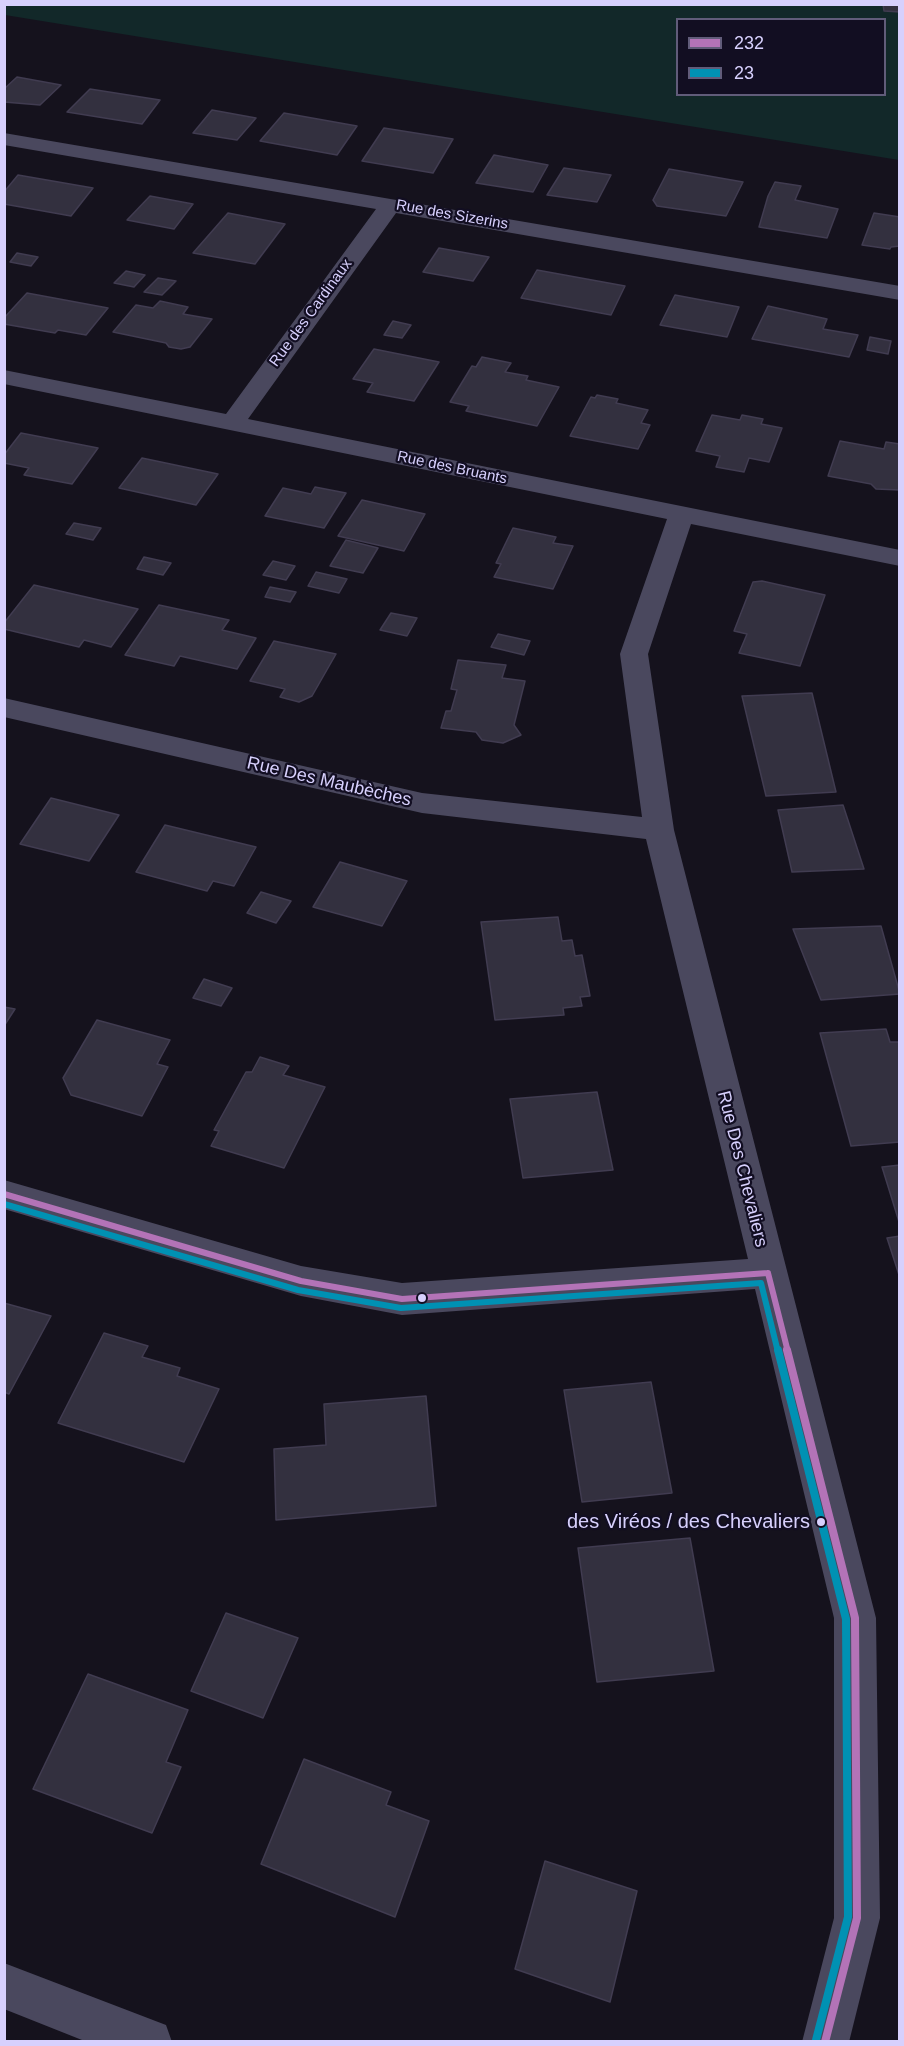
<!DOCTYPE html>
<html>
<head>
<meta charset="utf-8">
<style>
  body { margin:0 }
  #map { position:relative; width:904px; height:2046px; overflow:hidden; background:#15121d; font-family:Arial,sans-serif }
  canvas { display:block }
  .frame { position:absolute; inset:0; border:6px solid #d7d0fd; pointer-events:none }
  .legend { position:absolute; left:676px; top:18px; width:210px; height:78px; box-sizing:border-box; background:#120e22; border:2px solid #615c7a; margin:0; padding:8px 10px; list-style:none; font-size:18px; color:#d7d0fd }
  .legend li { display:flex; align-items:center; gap:12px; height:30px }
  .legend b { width:30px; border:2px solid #615c7a }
</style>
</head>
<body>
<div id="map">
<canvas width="904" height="2046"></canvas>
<div class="frame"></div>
<ul class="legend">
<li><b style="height:8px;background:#b373b7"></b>232</li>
<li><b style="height:8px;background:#0091b3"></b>23</li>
</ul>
</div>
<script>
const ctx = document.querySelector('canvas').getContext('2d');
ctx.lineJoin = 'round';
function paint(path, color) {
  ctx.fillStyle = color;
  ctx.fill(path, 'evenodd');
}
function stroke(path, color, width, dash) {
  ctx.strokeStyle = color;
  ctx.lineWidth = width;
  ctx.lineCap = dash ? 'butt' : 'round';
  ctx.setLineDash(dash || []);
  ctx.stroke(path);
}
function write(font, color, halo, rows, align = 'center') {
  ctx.font = font + ' Arial,sans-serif';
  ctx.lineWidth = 4.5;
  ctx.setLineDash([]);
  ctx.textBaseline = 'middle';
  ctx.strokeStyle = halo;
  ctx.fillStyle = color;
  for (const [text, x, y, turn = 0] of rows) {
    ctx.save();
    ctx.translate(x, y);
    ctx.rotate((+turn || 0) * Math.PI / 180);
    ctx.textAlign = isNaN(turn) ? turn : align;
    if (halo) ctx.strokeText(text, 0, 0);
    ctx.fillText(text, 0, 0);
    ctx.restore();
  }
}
const green = new Path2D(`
  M4,5H899V160L5,15ZM678,20H884V94H678Z`);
const building = new Path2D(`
  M883,4H900V12L884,11Z
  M17,77L61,85L40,105L4,102V89Z
  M90,89L160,100L142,124L67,112Z
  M212,110L256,118L237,140L193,133Z
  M284,113L357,126L337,155L260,141Z
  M384,128L453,139L433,173L362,161Z
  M494,155L548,165L533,192L476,183Z
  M564,168L611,175L597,202L547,195Z
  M669,169L743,182L726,216L657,206L653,200Z
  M18,175L93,188L71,216L4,204V192Z
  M775,182L801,186L795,200L838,209L827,238L759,227L768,196Z
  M150,196L193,204L174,229L127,220Z
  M228,213L285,224L255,264L193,253Z
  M874,213L900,217V246L891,247L890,249L862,245Z
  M439,248L489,257L473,281L423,272Z
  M17,253L38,257L31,266L10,262Z
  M537,270L625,286L611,315L521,298Z
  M126,271L145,275L134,287L114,283Z
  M158,278L176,281L162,295L144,292Z
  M27,293L108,308L86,335L58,330L55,333L4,324V318Z
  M675,295L739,307L727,337L660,325Z
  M160,301L188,307L183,314L212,319L190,347L181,349L169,347L166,343L113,332L136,305L153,308Z
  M768,306L827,319L823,329L858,335L849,357L752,339Z
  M393,321L411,325L402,338L384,335Z
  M870,337L891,341L888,354L867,350Z
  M374,349L439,362L414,401L367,392L373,383L353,379Z
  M482,357L511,363L505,372L528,376L526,380L559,387L537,426L466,411L469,406L450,402L472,366L476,367Z
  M597,395L618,399L616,403L648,410L641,423L650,425L638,449L570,436L591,397L595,398Z
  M712,415L740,420L742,415L763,419L761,424L782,428L769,462L749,458L744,472L716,467L720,456L696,451Z
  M21,433L98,448L72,484L24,475L29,468L4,463V455Z
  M840,441L884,449L886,442L900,444V490L876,489L871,484L828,476Z
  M142,458L218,474L196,505L119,488Z
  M315,487L346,493L324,528L265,516L283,488L311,494Z
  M362,500L425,514L404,551L338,536Z
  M74,523L101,528L93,540L66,534Z
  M513,528L556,537L553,543L573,546L553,589L494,577L501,564L496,563Z
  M346,540L378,548L363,573L330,566Z
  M144,557L171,563L163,575L137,569Z
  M273,561L295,566L286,580L263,575Z
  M316,572L347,579L339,593L308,586Z
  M762,581L825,595L800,666L739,653L747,634L734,631L753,582Z
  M34,585L138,609L111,647L84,640L79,647L4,629V623Z
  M270,587L296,592L290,602L265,597Z
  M159,605L229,620L222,630L256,638L237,669L180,656L174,666L125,655Z
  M391,613L417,618L407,636L380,630Z
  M498,634L530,641L524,655L491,647Z
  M274,641L336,654L312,696L299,702L280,697L285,689L250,681Z
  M458,660L506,665L502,678L525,681L514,725L521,735L503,743L482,740L476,732L441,728L446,711H451L457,690L451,689Z
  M812,693L836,792L766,796L742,696Z
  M51,798L119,815L89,861L20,844Z
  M843,805L864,869L792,872L778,810Z
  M165,825L256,847L234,886L213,881L207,891L136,872Z
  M340,862L407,881L382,926L313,907Z
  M261,892L291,901L276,923L247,913Z
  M558,917L562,941L572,940L575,956L582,955L590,996L580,997L582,1006L563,1008L564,1015L495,1020L481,922Z
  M881,926L900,994L821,1000L793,929Z
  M204,979L232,988L221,1006L193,998Z
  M4,1007L15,1009L4,1026Z
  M97,1020L170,1040L157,1064L168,1067L142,1116L71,1095L63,1078Z
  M886,1029L890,1042H900V1142L851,1146L820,1033Z
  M260,1057L289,1066L283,1075L325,1087L284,1168L211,1146L219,1131L214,1130L246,1072H252Z
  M597,1092L613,1170L523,1178L510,1099Z
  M900,1165V1225L882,1167Z
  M900,1236V1278L887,1238Z
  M4,1303L51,1316L9,1394L4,1392Z
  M104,1333L148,1346L142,1357L180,1368L177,1376L219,1389L184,1462L58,1423Z
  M651,1382L672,1493L582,1502L564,1390Z
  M426,1396L436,1506L276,1520L274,1449L326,1445L324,1404Z
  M690,1538L714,1671L597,1682L578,1548Z
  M226,1613L298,1638L263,1718L191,1691Z
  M88,1674L188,1710L166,1762L181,1767L152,1833L33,1789Z
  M304,1759L391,1792L386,1805L429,1821L395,1917L261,1864Z
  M545,1861L637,1891L610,2002L515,1969Z`);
const minor = new Path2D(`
  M4,133L900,286V300L396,213L248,419L900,550V566L691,524L648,654L674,830L876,1618L880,1918L849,2042H802L834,1918V1618L755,1289L402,1315L301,1296L4,1209V1180L301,1266L402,1283L748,1259L646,839L422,813L4,717V698L422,793L642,817L620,654L667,519L4,384V370L226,414L376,209L4,145Z
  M4,1963L166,2025L172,2042H87L4,2009Z`);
const bus1Far1 = new Path2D(`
  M4,1194L301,1281L402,1299L768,1273
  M768,1273L788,1352`);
const bus1 = new Path2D(`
  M787,1350L855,1618L857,1918L825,2042`);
const bus2Far1 = new Path2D(`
  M4,1204L298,1290L401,1308L761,1283L778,1352`);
const bus2 = new Path2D(`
  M778,1350L846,1619L848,1917L816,2040`);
const markers = [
  [422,1298,5,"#d7d0fd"],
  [821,1522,5,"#d7d0fd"]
];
const farStreetnames = [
  ["Rue des Sizerins",452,215,10],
  ["Rue des Cardinaux",311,313,-54],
  ["Rue des Bruants",452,468,12]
];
const streetNames = [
  ["Rue Des Maubèches",329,782,13],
  ["Rue Des Chevaliers",742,1169,76]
];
const nearBusnames = [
  ["des Viréos / des Chevaliers",810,1522]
];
paint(green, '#122829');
paint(building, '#33303f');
stroke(building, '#413c51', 1.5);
paint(minor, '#4a485e');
stroke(bus1Far1, '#b373b7', 6);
stroke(bus1, '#b373b7', 8);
stroke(bus2Far1, '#0091b3', 6);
stroke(bus2, '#0091b3', 8);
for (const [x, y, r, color] of markers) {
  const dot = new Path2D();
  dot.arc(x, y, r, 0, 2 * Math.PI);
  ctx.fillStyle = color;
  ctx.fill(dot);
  stroke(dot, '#120e22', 2);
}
write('15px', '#d7d0fd', '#120e22', farStreetnames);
write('18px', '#d7d0fd', '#120e22', streetNames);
write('20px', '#d7d0fd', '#120e22', nearBusnames, 'right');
</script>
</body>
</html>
